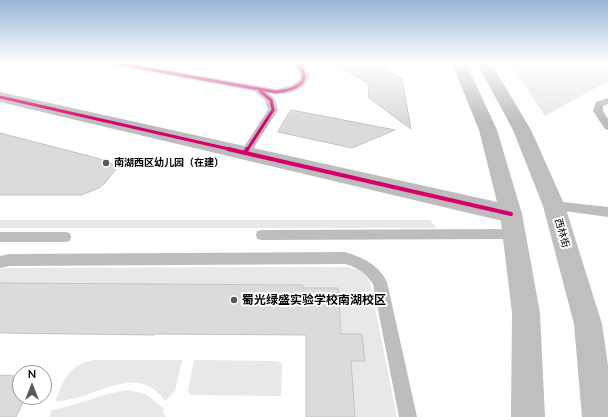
<!DOCTYPE html>
<html>
<head>
<meta charset="utf-8">
<style>
  body { margin:0 }
  #map { position:relative; width:608px; height:417px; overflow:hidden; background:#fff; font-family:Lato,sans-serif }
  canvas { display:block }
  .north { position:absolute; left:12px; top:365px; width:40px; height:40px; box-sizing:border-box; background:#fff; border:1px solid #999; border-radius:50%; rotate:0deg; font-size:11px; font-weight:700; line-height:16px; text-align:center; color:#000 }
  .north::after { content:''; display:block; margin:auto; width:14px; height:18px; background:#595959; clip-path:polygon(50% 0,100% 100%,50% 72%,0 100%) }
</style>
</head>
<body>
<div id="map">
<canvas width="608" height="417"></canvas>
<div class="north">N</div>
</div>
<script>
const ctx = document.querySelector('canvas').getContext('2d');
ctx.lineJoin = 'round';
function paint(path, color) {
  ctx.fillStyle = color;
  ctx.fill(path, 'evenodd');
}
function stroke(path, color, width, dash) {
  ctx.strokeStyle = color;
  ctx.lineWidth = width;
  ctx.lineCap = dash ? 'butt' : 'round';
  ctx.setLineDash(dash || []);
  ctx.stroke(path);
}
function write(font, color, halo, rows, align = 'center') {
  ctx.font = font + ' Lato,"Noto Sans SC",sans-serif';
  ctx.lineWidth = 4;
  ctx.setLineDash([]);
  ctx.textBaseline = 'middle';
  ctx.strokeStyle = halo;
  ctx.fillStyle = color;
  for (const [text, x, y, turn = 0] of rows) {
    ctx.save();
    ctx.translate(x, y);
    ctx.rotate((+turn || 0) * Math.PI / 180);
    ctx.textAlign = isNaN(turn) ? turn : align;
    if (halo) ctx.strokeText(text, 0, 0);
    ctx.fillText(text, 0, 0);
    ctx.restore();
  }
}
const green = new Path2D(`
  M510,63H608V81L545,116Z
  M0,220H430L437,228H0Z
  M349,267C359,270 365,273 370,283L397,417H355L351,361H365L362,335L341,334L338,288H304L303,285L0,283V269L5,268Z
  M94,360H182L175,392L172,393L166,401C162,398 159,393 155,390C134,373 104,389 83,396C74,399 65,400 55,402C64,380 68,365 94,360Z
  M194,360L278,361L282,364L281,396L191,395L188,392Z
  M127,390L146,394L164,409L163,412L166,417H49L52,410C78,405 101,394 127,390Z`);
const building = new Path2D(`
  M335,63H374L402,79L411,129L369,98L368,84Z
  M291,110L323,116L395,130L352,148L278,132Z
  M0,133L97,158L118,166L106,182L99,188L81,195H0Z
  M0,283L303,285V288H338L341,334H362L365,361H351L355,417H306V335L154,334V335L0,333Z
  M0,375L20,376V397H26L16,417H0Z`);
const lane = new Path2D(`
  M110,63H127L276,89L293,85L300,79C301,71 296,69 292,63H300L305,67L309,75C307,92 283,96 269,93L275,100L278,110L249,155H241L240,153L268,110L265,100L254,91L114,65Z
  M608,98V104L603,106V111L608,119V130L605,129L593,111L596,102Z
  M554,201L608,207V217L550,209L548,206L550,203Z
  M514,229L519,230L520,234L519,238L514,239L262,240L257,239L256,235L257,231L262,230Z
  M0,232H65L70,233L71,237L70,241L65,242H0Z
  M345,252C362,257 379,265 387,282L417,417H399L373,284C366,274 357,267 345,264L10,266L0,268V256L10,254Z`);
const street = new Path2D(`
  M0,92L511,205L519,208L522,214L519,220L511,223L0,102Z`);
const secondary = new Path2D(`
  M452,63H466L497,130L522,214L540,313L545,417H511L512,313L500,214L479,130Z
  M477,63H491L531,130L565,206L602,324L608,365V417H582L574,324L543,206L513,130Z`);
const cyclewayFar1 = new Path2D(`
  M114,63L276,92C294,90 316,82 296,63
  M0,97L233,150
  M247,150L273,110L271,100L260,91`);
const cycleway = new Path2D(`
  M228,149L511,214
  M245,153L247,149`);
const markers = [
  [106,163,4,"#595959"],
  [234,300,4,"#595959"]
];
const poiNames = [
  ["南湖西区幼儿园（在建）",114,163]
];
const streetNames = [
  ["西林街",562,233,74]
];
const nearPoinames = [
  ["蜀光绿盛实验学校南湖校区",242,300]
];
paint(green, '#e8e8e8');
paint(building, '#dbdbdb');
stroke(building, '#c3c3c3', 1);
paint(lane, '#bdbdbd');
paint(street, '#bdbdbd');
paint(secondary, '#bfbfbf');
stroke(cyclewayFar1, '#d6006c', 3);
stroke(cycleway, '#d6006c', 4);
const sky = ctx.createLinearGradient(0, 0, 0, 121);
sky.addColorStop(0, '#95b6d6');
sky.addColorStop(0.52, '#fff');
sky.addColorStop(1, '#ffffff00');
ctx.fillStyle = sky;
ctx.fillRect(0, 0, 608, 121);
for (const [x, y, r, color] of markers) {
  const dot = new Path2D();
  dot.arc(x, y, r, 0, 2 * Math.PI);
  ctx.fillStyle = color;
  ctx.fill(dot);
  stroke(dot, '#fff', 1.5);
}
write('bold 10px', '#000', '#fff', poiNames, 'left');
write('10px', '#000', '#fff', streetNames);
write('bold 12px', '#000', '#fff', nearPoinames, 'left');
</script>
</body>
</html>
